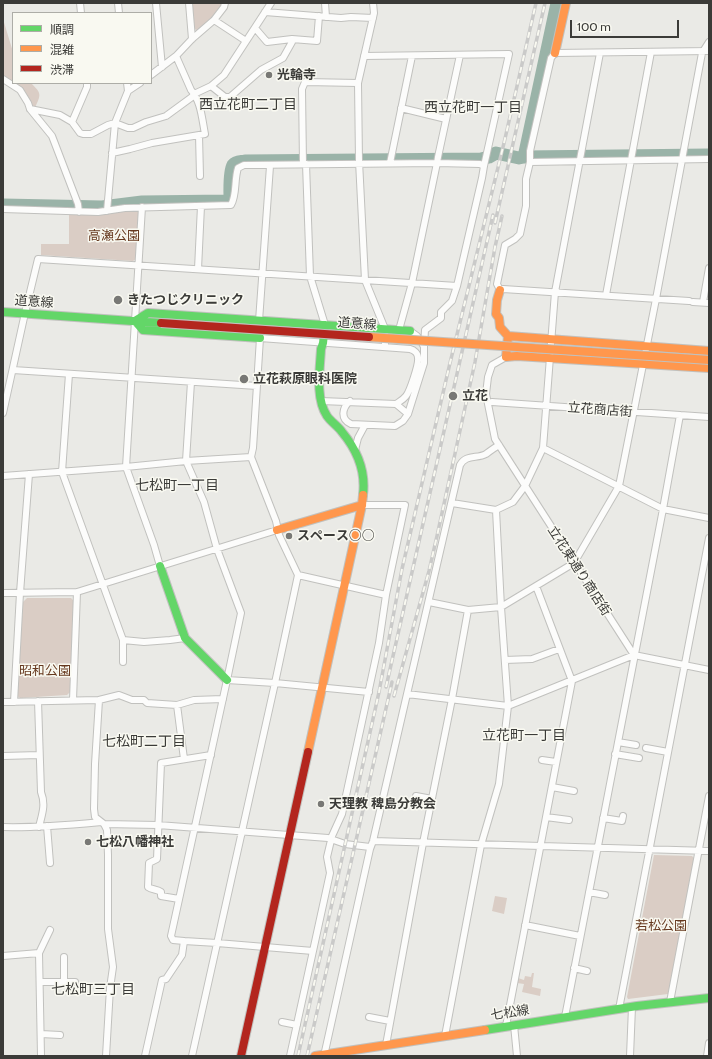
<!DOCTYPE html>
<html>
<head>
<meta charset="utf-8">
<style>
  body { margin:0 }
  #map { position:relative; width:712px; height:1059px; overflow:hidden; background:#eaeae6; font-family:Cabin,"Noto Sans JP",sans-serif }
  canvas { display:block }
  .frame { position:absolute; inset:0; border:4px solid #3b3b38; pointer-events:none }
  .legend { position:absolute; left:12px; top:12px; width:140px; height:72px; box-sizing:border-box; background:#f9f9f1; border:1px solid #adada7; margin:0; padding:5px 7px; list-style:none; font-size:12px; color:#3b3b38 }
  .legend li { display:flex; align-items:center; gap:8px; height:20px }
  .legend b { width:20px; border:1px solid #adada7 }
  .scale { position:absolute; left:570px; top:20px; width:109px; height:18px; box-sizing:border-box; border:2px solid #3b3b38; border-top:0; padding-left:5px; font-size:12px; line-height:14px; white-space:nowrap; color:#3b3b38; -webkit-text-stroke:3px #f9f9f1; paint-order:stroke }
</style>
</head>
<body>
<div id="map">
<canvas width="712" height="1059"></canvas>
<div class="frame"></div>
<ul class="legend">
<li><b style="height:5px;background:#63d668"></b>順調</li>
<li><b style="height:5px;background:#ff974d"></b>混雑</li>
<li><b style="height:5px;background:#b3261e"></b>渋滞</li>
</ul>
<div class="scale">100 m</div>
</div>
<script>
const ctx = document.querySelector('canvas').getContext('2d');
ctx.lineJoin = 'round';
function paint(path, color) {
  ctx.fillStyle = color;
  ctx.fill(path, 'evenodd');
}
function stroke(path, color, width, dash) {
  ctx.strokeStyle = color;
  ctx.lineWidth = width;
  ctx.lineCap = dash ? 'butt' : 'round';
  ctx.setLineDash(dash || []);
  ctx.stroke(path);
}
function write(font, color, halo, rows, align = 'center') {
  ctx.font = font + ' Cabin,"Noto Sans JP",sans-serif';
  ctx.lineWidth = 3;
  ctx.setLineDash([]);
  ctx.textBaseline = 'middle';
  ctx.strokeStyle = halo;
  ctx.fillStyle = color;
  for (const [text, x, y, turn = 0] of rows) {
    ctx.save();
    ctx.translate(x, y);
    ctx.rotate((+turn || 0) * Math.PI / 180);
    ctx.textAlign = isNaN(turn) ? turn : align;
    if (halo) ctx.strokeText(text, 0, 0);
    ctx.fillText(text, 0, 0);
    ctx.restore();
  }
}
const green = new Path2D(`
  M192,3H223C219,14 208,23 200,31L194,29Z
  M3,19L13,52V83H31C42,94 41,94 35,108L31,107L21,88L3,76Z
  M138,209L139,211L136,259L133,261L41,255V244H69V213Z
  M27,598H71L74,601L70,692L67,695L20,698L17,696L23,602Z
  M654,855L692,856L694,858L668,994L628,999L627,997Z
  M495,896L507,898L504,914L492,911Z
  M532,973H534L532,987L541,989L540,996L522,992L524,984L517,983L518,978L524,980L525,976L531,977Z`);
const river = new Path2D(`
  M524,157L709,155
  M3,205L102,207L142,202L226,201L230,198C230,190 229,172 233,165C236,161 241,162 245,161L481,159L489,157L496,153L519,158L524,157L557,3`);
const street = new Path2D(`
  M80,3L81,13
  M118,3L119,13
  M156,3L162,67
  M189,3L192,39
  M325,3L326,17
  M373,3L374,13L358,83L359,161L365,280L385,329V347
  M265,12L341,18L351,17L373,18
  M214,20L246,41
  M255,28L267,42L292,39L317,41L319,16
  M364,56L509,54L484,166
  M151,75L176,56L192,39L214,20L224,7L225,3
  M3,79L20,90L28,103L30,109L52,136L78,204L79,212
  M127,83L128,91
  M211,86L225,97H230L261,70L283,58L292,42V39
  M401,108L446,119
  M30,109L60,115L72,122L80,133L83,134H91L108,125L115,123L128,128H133L146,122L166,116L192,97L194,94L211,86L224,75L271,3
  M72,122L87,87V83
  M199,135L200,176
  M112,153L130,149L152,143L205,134C202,119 201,101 191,90L176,56
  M530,162L709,159
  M390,163L412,56
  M303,164L302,89L305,82L358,83
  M306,164L310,276L325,325
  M142,207L126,467L154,545L160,566
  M3,209L98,212L125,208L231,205C237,195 234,180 238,168L244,165L437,163L480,164L484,166L482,178L457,286L452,301L441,312V318L425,330L424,347
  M107,211L115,123L128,91L140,83
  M198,269L201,206
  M606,295L651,52
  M689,301L503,289L500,290L497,284L505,245L515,239L520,234L526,206V179L530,162V151L551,58L555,53L709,51
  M693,302L709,303
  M703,302L709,268
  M259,321L270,166
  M399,330L412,283L437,163L438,157L460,55
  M506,357L492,365L488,377L486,394L495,439L634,655
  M13,370L257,386
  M69,374L62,472L123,640L144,642L170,640L185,638
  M350,401C342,408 340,419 351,424L395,426L403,421L408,414L424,363V347L422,343L417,336L410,331
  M492,402L709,417
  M396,404L408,414
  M3,413L25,313L38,259L457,286
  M543,448L663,509L709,518
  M355,450L358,438L365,425
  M3,476L126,467L186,461L251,457
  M452,503L496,510L513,502L525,486L543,448L555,292L600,53
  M298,575L386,595
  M3,593L77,592L277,530
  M429,602L468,610L501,607L574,563L619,486L656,299L702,53L709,42
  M505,660L532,659L559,649
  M123,662V640
  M227,680L275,683L369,692
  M407,694L508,706L634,655L709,670
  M73,700L77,592
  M99,700L119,695L132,700H144L147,703L177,705L194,700L223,699
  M38,701L41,792C46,805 42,814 39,827
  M3,702L99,700L95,764L94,809L95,817L104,824L107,830L108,855V929L113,967L110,988L106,1056
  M14,702L20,593L29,474
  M177,705L184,759
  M618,742L636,745
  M646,748L668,752
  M615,754L639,758
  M3,756L39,755
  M542,760L556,762
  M552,787L574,791
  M416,796L432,799
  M546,817L569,820
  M603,818L622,821L623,816
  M104,824L158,825L328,838L345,844L370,847
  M47,826L50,863
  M3,827C36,828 68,825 101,822
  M373,841L709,851
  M589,892L605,895
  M179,899L161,896V892C157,889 152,890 148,887L149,863L157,859L161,763L211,755
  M525,925L580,936
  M184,941L217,943L313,951
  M3,956L39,953
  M64,957V982
  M574,968L587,971
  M40,982H75
  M670,1002L709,796
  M619,1009L709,538
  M369,1017L390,1021
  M565,1017L663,509L680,415
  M282,1022L297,1025
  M514,1025L517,1056
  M506,1026L572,681L536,586
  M41,1034L60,1035
  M445,1036L481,845L499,784L508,706L501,607L496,510
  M386,1045L423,843L452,699L468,610
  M41,1056L39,953L50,930
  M145,1056L162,980L166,979L182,955L184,941L173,940L171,936L227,680L241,613L217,549L204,502L186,461L191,382
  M192,1056L275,683L298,575L279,535L276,521L251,457L253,448L260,338L410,349C414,350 418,353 418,358C419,364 410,391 406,396C403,400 399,402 396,404L321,401
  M290,1056L313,951L330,873L327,857L332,836L342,814L379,643L386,595L405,505H362
  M324,1056L370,849L373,841L460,465C466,454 477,459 486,454C490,451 494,448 499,445
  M630,1056L632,1007
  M707,1056L709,1043`);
const fast = new Path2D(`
  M3,312L161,323
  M135,321L148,313L410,331
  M135,321L143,330L260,338
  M325,325L323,343L321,349C320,369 315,398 327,416C331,422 338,426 342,432C357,450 366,471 363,495
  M160,566L185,638L227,680
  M485,1030L637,1006L709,998`);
const slow = new Path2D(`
  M555,53L566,3
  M500,290L497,300L496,314L499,318L500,327L508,336L506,357L517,356L709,368
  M508,336L709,351
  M277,530L362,505
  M308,752L362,505L363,495
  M315,1056L485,1030`);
const jam = new Path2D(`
  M241,1056L308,752`);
const rail = new Path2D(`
  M495,223L545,3
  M386,687L493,215
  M394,696L429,571L437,536L475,362L495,247L502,216
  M298,1056L379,692L402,569L450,363L504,143L536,3
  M307,1056L392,682`);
const slowBridge = new Path2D(`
  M369,337L709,360`);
const jamBridge = new Path2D(`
  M161,323L369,337`);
const markers = [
  [269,75,4,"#787875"],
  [118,300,5,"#787875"],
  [244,379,5,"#787875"],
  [453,396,5,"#787875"],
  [289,536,4,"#787875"],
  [321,804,4,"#787875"],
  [88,842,4,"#787875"]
];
const poiNames = [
  ["光輪寺",277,75],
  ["きたつじクリニック",127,300],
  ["立花萩原眼科医院",253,379],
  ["立花",462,396],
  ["スペース○○",297,536],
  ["天理教 稗島分教会",329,804],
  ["七松八幡神社",96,842]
];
const parkNames = [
  ["高瀬公園",114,236],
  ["昭和公園",45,671],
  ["若松公園",661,926]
];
const streetNames = [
  ["道意線",34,302,4],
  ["道意線",357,324,4],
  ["立花商店街",600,410,4],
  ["立花東通り商店街",579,571,57],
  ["七松線",510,1013,-9]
];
const neighbourhoodNames = [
  ["西立花町二丁目",248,105],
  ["西立花町一丁目",473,108],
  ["七松町一丁目",177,486],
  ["立花町一丁目",524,736],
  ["七松町二丁目",144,742],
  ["七松町三丁目",93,990]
];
paint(green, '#dacdc5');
stroke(river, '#9ab3a8', 13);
stroke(street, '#c1c1be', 8);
stroke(fast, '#c1c1be', 10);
stroke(slow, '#c1c1be', 10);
stroke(jam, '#c1c1be', 10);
stroke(street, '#fcfcfb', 6);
stroke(fast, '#63d668', 8);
stroke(slow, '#ff974d', 8);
stroke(jam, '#b3261e', 8);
stroke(rail, '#cacac9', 3.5);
stroke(rail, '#f9f9f1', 2, [6]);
stroke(slowBridge, '#c1c1be', 10, []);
stroke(jamBridge, '#c1c1be', 10, []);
stroke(slowBridge, '#ff974d', 8);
stroke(jamBridge, '#b3261e', 8);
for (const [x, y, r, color] of markers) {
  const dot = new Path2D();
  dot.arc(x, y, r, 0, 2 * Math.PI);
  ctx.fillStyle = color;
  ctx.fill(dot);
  stroke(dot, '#f9f9f1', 1.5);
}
write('bold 13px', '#3b3b38', '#f9f9f1', poiNames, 'left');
write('13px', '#66381e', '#f9f9f1', parkNames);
write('13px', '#3b3b38', '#f9f9f1', streetNames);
write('14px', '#3b3b38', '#f9f9f1', neighbourhoodNames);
</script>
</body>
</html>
